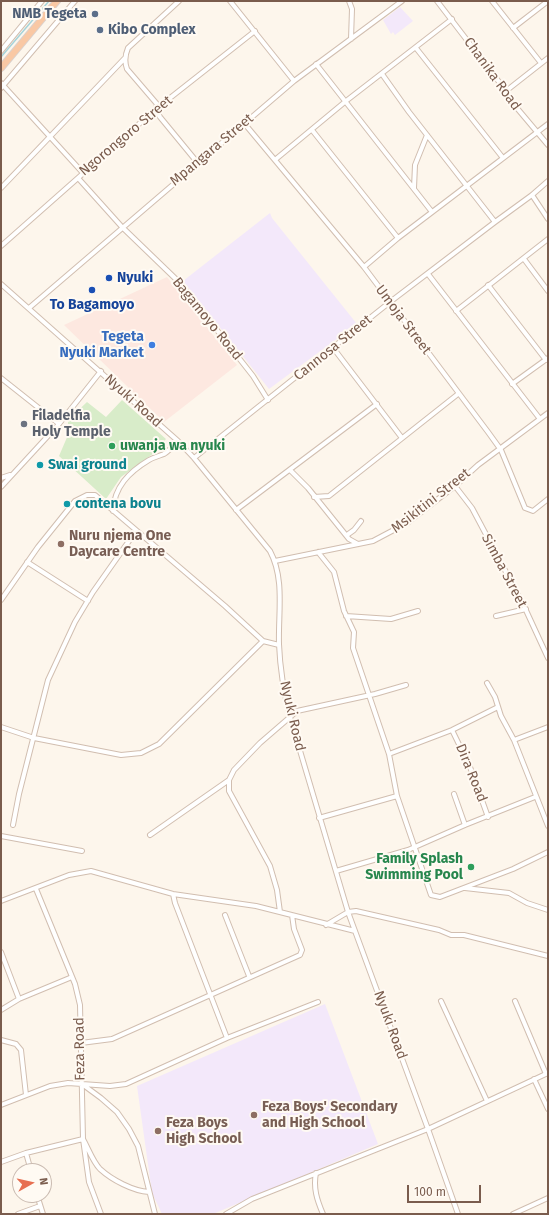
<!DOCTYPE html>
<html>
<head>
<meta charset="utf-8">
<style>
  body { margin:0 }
  #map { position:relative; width:549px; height:1215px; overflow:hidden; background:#fdf6ec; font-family:"Fira Sans",sans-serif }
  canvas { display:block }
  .frame { position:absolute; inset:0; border:2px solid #7a5c4d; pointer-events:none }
  .north { position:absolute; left:12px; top:1163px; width:40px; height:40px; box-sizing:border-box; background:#fffaf3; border:1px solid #cabbb1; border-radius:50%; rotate:82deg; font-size:11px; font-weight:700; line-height:16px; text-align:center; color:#7a5c4d }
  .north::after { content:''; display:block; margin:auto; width:14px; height:18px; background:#e76f51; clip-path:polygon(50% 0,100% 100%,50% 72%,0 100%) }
  .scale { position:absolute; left:407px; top:1185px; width:74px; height:18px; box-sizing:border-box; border:2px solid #7a5c4d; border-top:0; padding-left:5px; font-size:12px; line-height:14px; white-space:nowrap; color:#7a5c4d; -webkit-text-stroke:3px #fffaf3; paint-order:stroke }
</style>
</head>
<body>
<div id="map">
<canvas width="549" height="1215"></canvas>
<div class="frame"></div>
<div class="north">N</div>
<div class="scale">100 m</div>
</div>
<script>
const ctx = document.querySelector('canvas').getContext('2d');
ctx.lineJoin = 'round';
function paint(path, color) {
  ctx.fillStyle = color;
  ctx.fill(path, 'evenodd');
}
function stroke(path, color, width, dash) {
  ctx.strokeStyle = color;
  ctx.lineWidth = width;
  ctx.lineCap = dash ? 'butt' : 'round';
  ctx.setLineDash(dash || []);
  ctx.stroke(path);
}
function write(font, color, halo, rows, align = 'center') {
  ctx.font = font + ' "Fira Sans",sans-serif';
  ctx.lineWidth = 4;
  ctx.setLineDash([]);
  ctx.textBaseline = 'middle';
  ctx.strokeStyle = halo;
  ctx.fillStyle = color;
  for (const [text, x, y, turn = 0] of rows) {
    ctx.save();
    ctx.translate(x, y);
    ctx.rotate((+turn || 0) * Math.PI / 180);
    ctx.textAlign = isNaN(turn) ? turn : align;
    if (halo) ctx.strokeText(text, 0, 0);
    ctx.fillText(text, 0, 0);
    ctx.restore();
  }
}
const commercial = new Path2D(`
  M167,277L237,365L164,422L64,325Z`);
const education = new Path2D(`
  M400,7L413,21L395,35L393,32L391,34L383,20Z
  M270,213L272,218L357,324L269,389L183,281Z
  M325,1004L378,1144L213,1214H162L152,1193L137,1086Z`);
const green = new Path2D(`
  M122,400L166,439L154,453L121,477L106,499L59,456L68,435V420L87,402L106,417Z`);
const stream = new Path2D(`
  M1,57L49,1`);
const minor = new Path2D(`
  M179,1L128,48C125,55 124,61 127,69L157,104L156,109L160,117L197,162
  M230,1L294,81
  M349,1L352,9L351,39
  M437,1L506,91L511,101L548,145
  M492,1L541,63
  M513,28L548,1
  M416,48L503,158
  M1,51L42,1
  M316,64L432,212
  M382,74L409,112L495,222
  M1,83L83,173
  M1,88L75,1
  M506,91L548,58
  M244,123L364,267L488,432L501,450L525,508L533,511L548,499
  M312,130L398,238
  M276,159L346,101L452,19
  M78,178L122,227L180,283L253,376L268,400
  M1,188L125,58
  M414,188L415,165L427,135
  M532,195L548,219
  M1,246L156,109L255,31
  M524,259L548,291
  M364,267L398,238L548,124
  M428,274L540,419
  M1,284L178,441L194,458L270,551C285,579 278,613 279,644C280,669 284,693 290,717L348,912L428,1129L458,1214
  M488,285L546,360
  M29,308L294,81L402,1
  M456,311L548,239
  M334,349L402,438
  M1,378L59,424
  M512,384L548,358
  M194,458L390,302L495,222L532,195L548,181
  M290,470L308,488L349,539L358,544
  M1,478L10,475
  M455,486L472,508L524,606L548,658
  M1,487L59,424L101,371
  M314,497L329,496L458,394
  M236,510L377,404
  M113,511C114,487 129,472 149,460C154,457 159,456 164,454C169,451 174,445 178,441
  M347,535L354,530L361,521
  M318,552L334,572L344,611L354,632L353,648L389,754L397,796L431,895L440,897L513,869L548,852
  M275,561L373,541L407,523L455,486L478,465L548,413
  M27,562L88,601
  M1,600L38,547L75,501L87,495H95L225,606L263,641L279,645
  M346,616L391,619L418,611
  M496,616L526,609
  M487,683L495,697L501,716L514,740L548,826
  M1,727L34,738L121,755L141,753L159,744L263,641
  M452,730L470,767L488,817
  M514,740L548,727
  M389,754L452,730L498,707
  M454,794L465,825
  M319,818L397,796
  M13,825L19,794L48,680L75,622L93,592L136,531
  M150,835L229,780
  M1,836L82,851
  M336,871L408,850L465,825L535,797
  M465,888L509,893L527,903L548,910
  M36,889L75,984L80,1005L83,1139L89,1182L101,1214
  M173,894L175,903L227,1038
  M1,901L69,875L91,871L173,894L256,906L355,931
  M280,912L277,890L270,866L229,791V780L234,770L260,743L297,711L375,694L406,685
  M225,915L249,976
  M326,925L348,912L356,911L439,930L451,935H464L548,956
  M1,952L19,999
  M441,1001L487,1101
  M515,1001L546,1074
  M1,1010L19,999L72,977
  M1,1040L16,1044L21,1050L26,1095
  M81,1043L112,1039L300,955L302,950L294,929L292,915
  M534,1079L548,1109
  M82,1084L101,1098L117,1112L129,1129L138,1146L155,1214
  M1,1105L50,1086L68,1083L110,1086L126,1084L227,1038L318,1002
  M26,1153L31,1171
  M1,1162L26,1153L83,1139C88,1148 93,1162 100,1169C112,1180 133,1191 149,1192
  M316,1173C313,1188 317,1200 323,1214
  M37,1195L43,1214
  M18,1214L40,1206
  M226,1214L252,1199L428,1129L548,1073
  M513,1214L548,1198`);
const trunk = new Path2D(`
  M1,68L57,1`);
const markers = [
  [95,14,4,"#5c6f8a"],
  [100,30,4,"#5c6f8a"],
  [109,278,4,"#1a4fb4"],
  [92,290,4,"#1a4fb4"],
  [152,345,4,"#3f7fe0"],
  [24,424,4,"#6b7280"],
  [112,446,4,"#2e9e5b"],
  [40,465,4,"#0f9aa8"],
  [67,504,4,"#0f9aa8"],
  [61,544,4,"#8d6e63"],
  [471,867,4,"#2e9e5b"],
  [254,1115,4,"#8d6e63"],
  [158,1131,4,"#8d6e63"]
];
const serviceNames = [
  ["NMB Tegeta",87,14],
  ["Kibo Complex",108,30,"left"]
];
const streetNames = [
  ["Chanika Road",492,74,54],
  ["Ngorongoro Street",126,136,-40],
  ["Mpangara Street",212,150,-40],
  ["Bagamoyo Road",207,319,51],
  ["Umoja Street",403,320,53],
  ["Cannosa Street",333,348,-39],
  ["Nyuki Road",133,401,42],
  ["Msikitini Street",431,501,-38],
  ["Simba Street",504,571,62],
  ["Nyuki Road",292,716,77],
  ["Dira Road",471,773,68],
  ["Nyuki Road",390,1025,70],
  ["Feza Road",80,1049,-91]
];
const transitNames = [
  ["Nyuki",117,278],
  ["To Bagamoyo",92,305,"center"]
];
const shopNames = [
  ["Tegeta",144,337],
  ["Nyuki Market",144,353]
];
const worshipNames = [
  ["Filadelfia",32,416],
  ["Holy Temple",32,432]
];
const leisureNames = [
  ["uwanja wa nyuki",120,446],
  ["Family Splash",463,859,"right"],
  ["Swimming Pool",463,875,"right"]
];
const cultureNames = [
  ["Swai ground",48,465],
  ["contena bovu",75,504]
];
const educationNames = [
  ["Nuru njema One",69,536],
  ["Daycare Centre",69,552],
  ["Feza Boys' Secondary",262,1107],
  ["and High School",262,1123],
  ["Feza Boys",166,1123],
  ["High School",166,1139]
];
paint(commercial, '#fde8e0');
paint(education, '#f3e8fa');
paint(green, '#d8ecc9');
stroke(stream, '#a5d3da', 1.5);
stroke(minor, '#d1beb0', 6);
stroke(trunk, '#dad1cd', 8);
stroke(minor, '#fff', 4);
stroke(trunk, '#f9c8a4', 6);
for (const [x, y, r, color] of markers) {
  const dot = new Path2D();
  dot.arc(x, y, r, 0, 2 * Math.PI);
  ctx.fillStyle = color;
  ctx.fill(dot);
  stroke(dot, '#fffaf3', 1.5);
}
write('bold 14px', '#4e5e75', '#fffaf3', serviceNames, 'right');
write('14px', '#7a5c4d', '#fffaf3', streetNames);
write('bold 14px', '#164399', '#fffaf3', transitNames, 'left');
write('bold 14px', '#366cbe', '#fffaf3', shopNames, 'right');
write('bold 14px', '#5b616d', '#fffaf3', worshipNames, 'left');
write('bold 14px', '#27864d', '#fffaf3', leisureNames, 'left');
write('bold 14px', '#0d838f', '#fffaf3', cultureNames, 'left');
write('bold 14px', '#785e54', '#fffaf3', educationNames, 'left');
</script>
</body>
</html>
